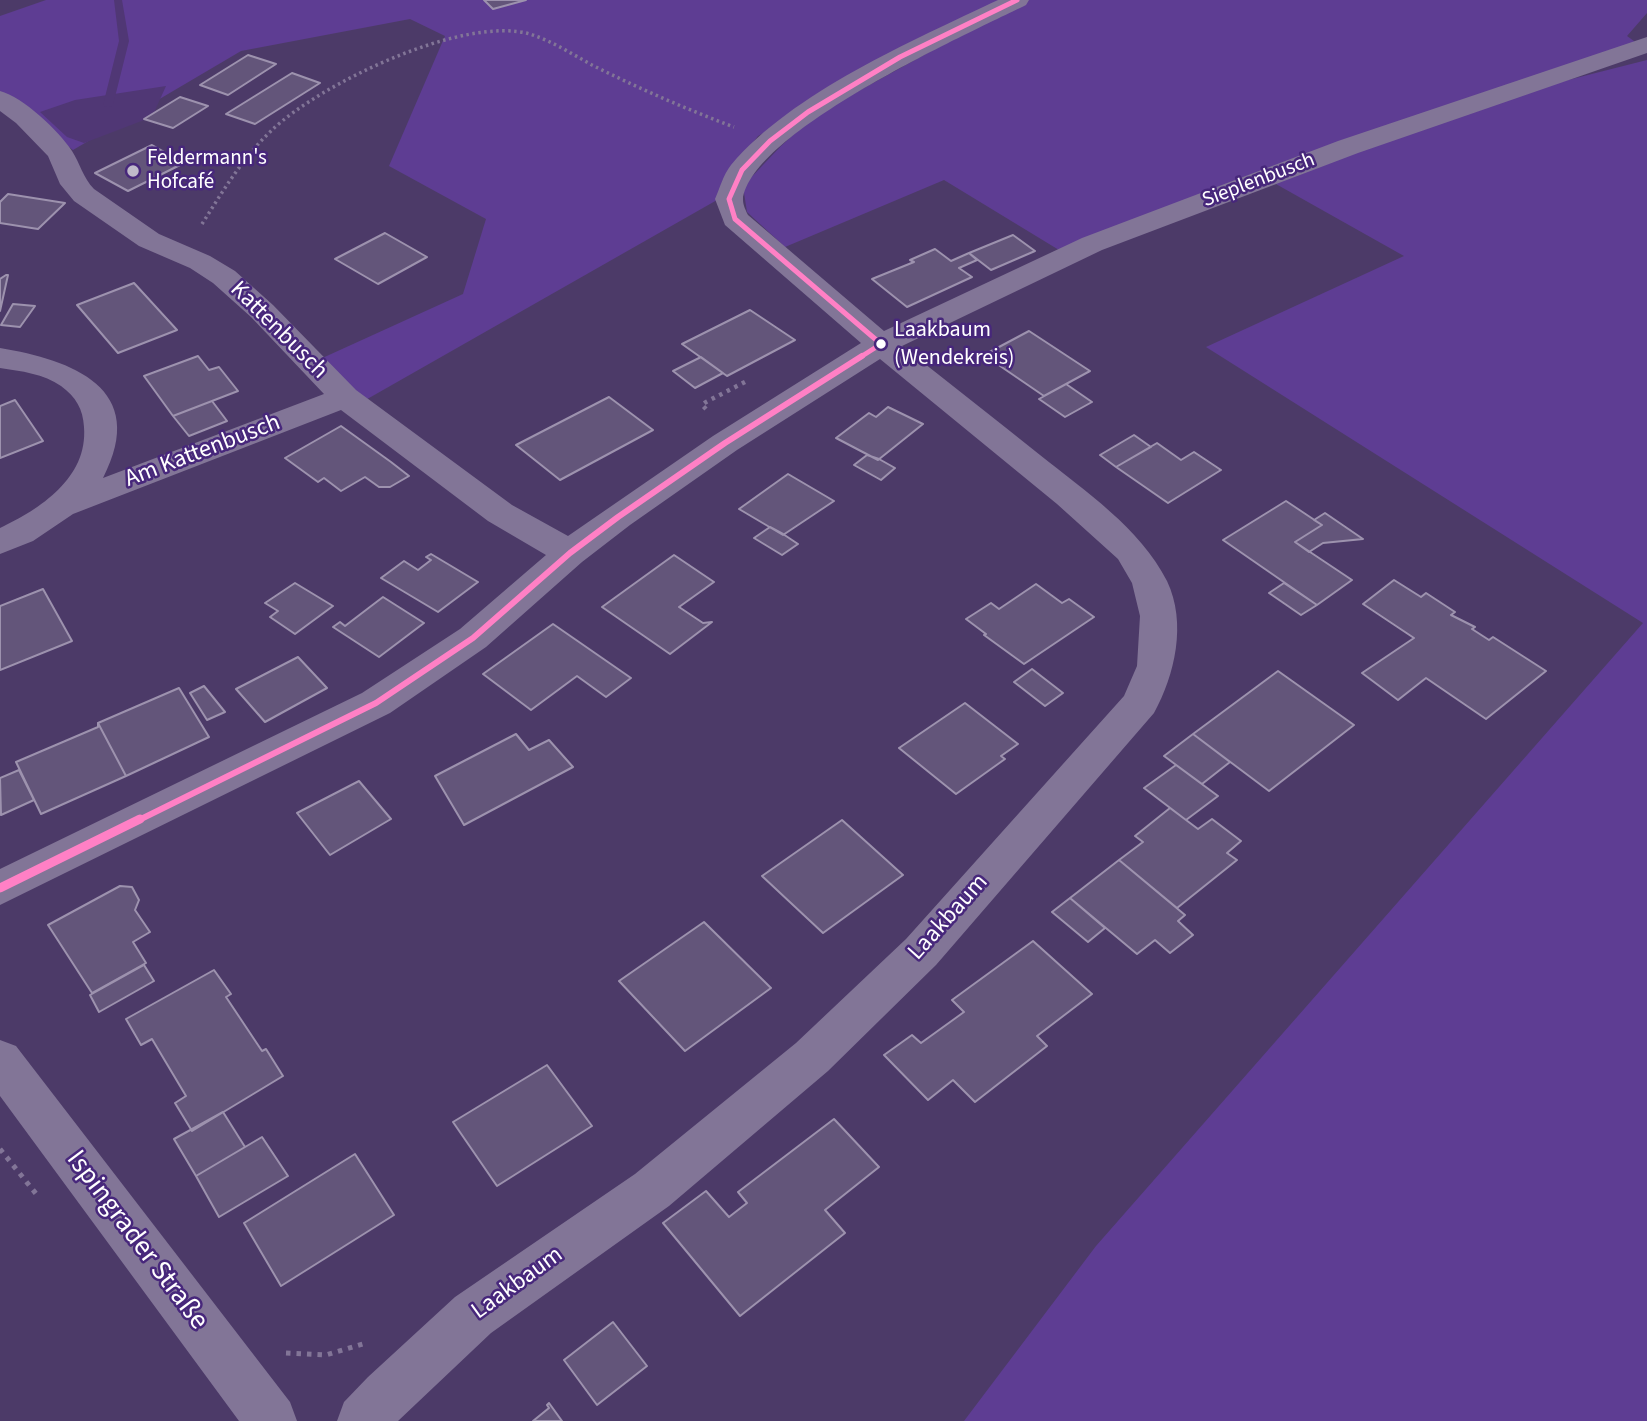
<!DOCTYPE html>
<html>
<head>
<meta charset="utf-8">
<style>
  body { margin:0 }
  canvas { display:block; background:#4c3a68 }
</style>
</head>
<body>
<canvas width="1647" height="1421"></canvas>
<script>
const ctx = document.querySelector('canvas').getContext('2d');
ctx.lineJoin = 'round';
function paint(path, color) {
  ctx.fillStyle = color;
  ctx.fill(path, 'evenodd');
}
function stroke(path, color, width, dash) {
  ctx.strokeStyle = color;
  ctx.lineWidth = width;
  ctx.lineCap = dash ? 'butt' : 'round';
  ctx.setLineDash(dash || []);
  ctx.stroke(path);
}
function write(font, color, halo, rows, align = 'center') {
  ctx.font = font + ' "Source Sans 3",sans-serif';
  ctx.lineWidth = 5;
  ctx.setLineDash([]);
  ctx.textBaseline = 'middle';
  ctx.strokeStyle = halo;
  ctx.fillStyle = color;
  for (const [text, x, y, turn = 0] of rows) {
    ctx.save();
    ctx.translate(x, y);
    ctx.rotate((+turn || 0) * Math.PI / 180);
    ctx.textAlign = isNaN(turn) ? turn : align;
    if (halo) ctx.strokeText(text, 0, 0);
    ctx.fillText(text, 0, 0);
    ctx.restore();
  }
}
const green = new Path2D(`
  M46,0H1009L758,136L723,182L717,200L362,402L318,360L463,294L486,219L389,166L445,36L410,19L241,51L73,150L0,93V16Z
  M1024,0H1647V13L1627,36L1638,44L1059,250L944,180L785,247L747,212L743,186L781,146L815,115Z
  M1647,60V1421H964L1096,1246L1643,623L1206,347L1404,256L1267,179L1505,96Z`);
const water = new Path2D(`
  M166,86L152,117L84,143L67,137L40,112L75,100Z`);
const stream = new Path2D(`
  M114,0H122L129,41L113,105L108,108L103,105L119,41Z`);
const building = new Path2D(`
  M484,0H526L493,9Z
  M248,55L276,64L228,95L200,85Z
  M292,73L320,83L255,124L226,114Z
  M180,97L208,106L173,128L144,119Z
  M152,145L184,163L128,191L95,173Z
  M8,194L65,203L38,229L0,223V202Z
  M385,233L427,257L378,284L335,259Z
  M1013,235L1035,251L991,270L969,253Z
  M935,249L951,261L969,253L977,260L959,268L972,277L907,307L872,279L914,262L910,260Z
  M6,275H8L0,311V279Z
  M134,283L177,330L118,353L77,305Z
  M13,304L35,306L20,327L1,325Z
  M750,310L795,340L727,376L682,344Z
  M1029,331L1090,371L1044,396L984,355Z
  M198,356L209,370L219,367L238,391L173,416L144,376Z
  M701,357L723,373L695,388L673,371Z
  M1066,384L1092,402L1065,417L1039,399Z
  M609,397L653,430L560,480L516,445Z
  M15,400L43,441L0,458V406Z
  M212,401L227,421L189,436L173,416Z
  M888,407L923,424L878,460L836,438L869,413L876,417Z
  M341,426L391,462L409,476L390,487H379L365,477L341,491L324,478L318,482L285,458Z
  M1134,435L1151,447L1116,467L1100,455Z
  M1157,443L1181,460L1194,452L1221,470L1168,503L1116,467Z
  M867,455L879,459L895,468L881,480L854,465Z
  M788,474L834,501L783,535L739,509Z
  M1286,501L1322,525L1295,542L1352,580L1317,605L1223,540Z
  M1325,513L1363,539L1323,543L1309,552L1295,542L1322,525L1314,520Z
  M770,527L783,534L798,544L782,555L754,538Z
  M431,554L478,582L438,612L381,578L404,561L418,570L431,560L426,557Z
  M674,555L714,582L679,607L703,623L712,622L670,654L602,607Z
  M1394,580L1421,597L1426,593L1455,612L1451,615L1475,627L1472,629L1489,640L1493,637L1546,671L1486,719L1426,678L1398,700L1362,673L1414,638L1363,604Z
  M295,583L333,606L295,634L270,617L278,611L265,603Z
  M1284,583L1317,605L1301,615L1269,593Z
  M1036,584L1062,603L1069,599L1094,617L1024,664L984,635L986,634L966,619L991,603L999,609Z
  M43,589L72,641L0,670V606Z
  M383,597L424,623L379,657L333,627L340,622L345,626Z
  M553,624L631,678L606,697L577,676L531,710L483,674Z
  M298,657L327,688L265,722L236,689Z
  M1032,669L1063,693L1045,706L1014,682Z
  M1278,671L1354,725L1269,791L1193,734Z
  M204,686L225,712L207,720L190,693Z
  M179,688L209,737L126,776L98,723Z
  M965,703L1018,744L1001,756L1005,759L956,794L899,748Z
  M98,723L126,776L41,814L16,762L98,727Z
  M516,734L529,750L549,740L573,767L464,825L435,776Z
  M1193,734L1230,762L1202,784L1164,756Z
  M1176,765L1218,796L1186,820L1144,788Z
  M19,770L34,800L1,815L0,778Z
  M359,781L391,819L330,855L297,813Z
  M1170,808L1198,829L1212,819L1241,841L1227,853L1237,860L1177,908L1119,860L1143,842L1135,836Z
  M842,820L903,875L823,933L762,876Z
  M1119,860L1185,915L1178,921L1193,935L1170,953L1155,940L1137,954L1070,898Z
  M120,886L132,887L139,900L135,910L150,932L133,942L146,963L92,993L48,925Z
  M1070,898L1105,928L1088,942L1052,912Z
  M704,922L771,988L685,1051L619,981Z
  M1033,941L1092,994L1037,1036L1047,1046L975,1102L953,1080L928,1100L884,1055L912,1035L921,1043L964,1012L952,1000Z
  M144,965L154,981L99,1012L90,995Z
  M214,970L231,994L226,997L262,1051L266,1049L283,1076L192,1131L175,1103L186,1096L152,1039L141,1045L126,1019Z
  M547,1065L592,1126L497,1186L453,1122Z
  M223,1112L245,1147L196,1176L174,1139Z
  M834,1119L879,1167L825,1210L845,1233L740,1316L663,1223L706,1191L729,1217L747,1203L738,1192Z
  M262,1137L288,1176L219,1217L196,1176Z
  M355,1154L394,1215L281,1286L244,1223Z
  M613,1322L647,1366L597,1405L564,1360Z
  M549,1403L562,1421H533L549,1408L547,1405Z`);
const pathFar2 = new Path2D(`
  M202,224C223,191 243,157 272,130C320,84 463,15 530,34C552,41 572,54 592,65C638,88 686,109 734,127`);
const pathFar1 = new Path2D(`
  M706,409L702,405L706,402L745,382`);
const path = new Path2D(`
  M0,1149L37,1195
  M286,1353L326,1355L363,1344`);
const minor = new Path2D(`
  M998,0H1029L1026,5C967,34 750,132 743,200C743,205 746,211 748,215L884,331L1082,238L1338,141L1647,37V53L1358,153L1102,250L902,346C948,382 994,418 1040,455C1085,491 1140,528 1167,581C1187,623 1175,675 1154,713L936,965L828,1071L669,1206L491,1333L398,1421H337L344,1402L368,1377L455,1297L635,1174L796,1043L906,939L1124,696L1137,666L1140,616L1132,583L1118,559L1057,504L880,359L737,450L630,525L582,562L486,647L390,713L0,905V869L362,693L460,629L546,555L488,521L341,410L73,514L33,541L0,554V528C40,509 88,478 84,427C83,409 76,397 61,386C44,374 21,371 0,368V348C72,360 150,388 103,478L324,394L251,317L213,283L190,268L139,246L74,201L60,184L48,156L16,123L0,111V91C23,97 59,131 72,151C80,163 83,178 94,189L159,234L210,256L235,271L273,305L356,390L512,505L568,536L713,436L861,343L725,225L715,199C720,188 723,175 731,165C793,92 912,41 998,0Z
  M0,1040L16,1046L290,1402L297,1421H239L0,1096Z`);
const bus1Far2 = new Path2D(`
  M859,358L881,344L735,219L729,199L742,170L770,141L808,112L900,57L1017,0`);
const bus1Far1 = new Path2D(`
  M137,821L376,703L473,638L570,553L618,517L725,443L862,356`);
const bus1 = new Path2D(`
  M0,888L140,819`);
const markers = [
  [133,171,7,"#c0baca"],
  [881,344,6,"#fff"]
];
const farPoinames = [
  ["Feldermann's",147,159],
  ["Hofcafé",147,183]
];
const farStreetnames = [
  ["Sieplenbusch",1259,181,-21]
];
const busNames = [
  ["Laakbaum",894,331],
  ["(Wendekreis)",894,359]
];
const streetNames = [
  ["Kattenbusch",278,331,45],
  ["Am Kattenbusch",203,452,-21],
  ["Laakbaum",949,918,-48],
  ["Laakbaum",518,1284,-36]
];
const nearStreetnames = [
  ["Ispingrader Straße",136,1241,53]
];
paint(green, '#5e3d93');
paint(water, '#503775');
paint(stream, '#503775');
paint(building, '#63557a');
stroke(building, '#9d92ae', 2);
stroke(pathFar2, '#827597', 3.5, [2.5, 3.5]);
stroke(pathFar1, '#827597', 4.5, [3.5, 5]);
stroke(path, '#827597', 5, [4.5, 6]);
paint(minor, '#827597');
stroke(bus1Far2, '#ff80c5', 5);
stroke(bus1Far1, '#ff80c5', 6);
stroke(bus1, '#ff80c5', 9);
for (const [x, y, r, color] of markers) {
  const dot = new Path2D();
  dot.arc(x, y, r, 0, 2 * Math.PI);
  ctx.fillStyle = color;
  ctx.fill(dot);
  stroke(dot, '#47277b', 2.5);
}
write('21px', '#fff', '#47277b', farPoinames, 'left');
write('21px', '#fff', '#47277b', farStreetnames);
write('22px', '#fff', '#47277b', busNames, 'left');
write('24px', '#fff', '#47277b', streetNames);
write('28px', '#fff', '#47277b', nearStreetnames);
</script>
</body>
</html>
